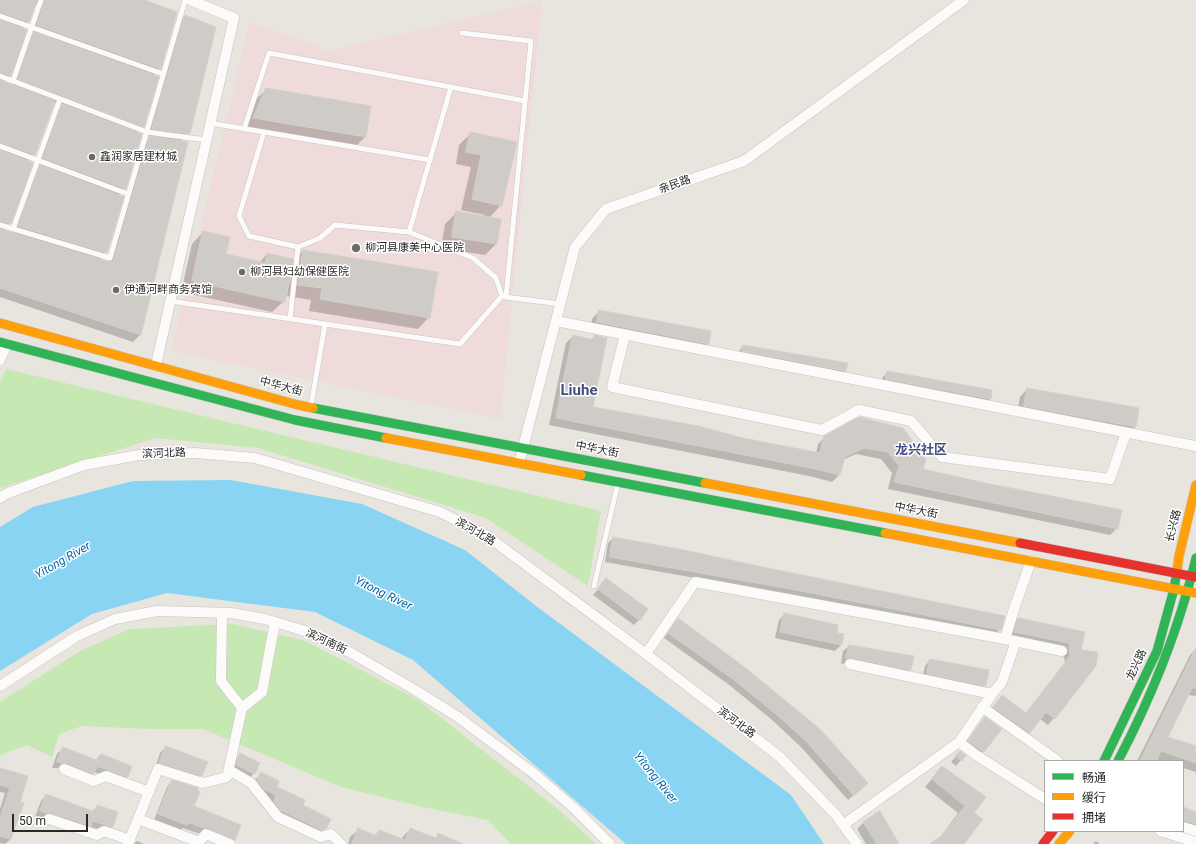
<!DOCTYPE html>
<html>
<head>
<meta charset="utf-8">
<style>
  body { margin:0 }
  #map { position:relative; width:1196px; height:844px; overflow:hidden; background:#e8e5de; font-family:Roboto,"Noto Sans SC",sans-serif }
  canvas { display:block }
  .legend { position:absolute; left:1044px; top:760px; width:140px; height:72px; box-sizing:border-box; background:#fff; border:1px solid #a9a9a9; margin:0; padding:5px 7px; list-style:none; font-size:12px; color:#292929 }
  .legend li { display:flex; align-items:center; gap:8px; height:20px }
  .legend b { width:20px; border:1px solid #a9a9a9 }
  .scale { position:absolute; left:12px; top:814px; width:76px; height:18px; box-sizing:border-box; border:2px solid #292929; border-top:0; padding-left:5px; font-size:12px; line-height:14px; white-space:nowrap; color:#292929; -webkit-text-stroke:3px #fff; paint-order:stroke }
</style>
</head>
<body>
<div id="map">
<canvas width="1196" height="844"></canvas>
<ul class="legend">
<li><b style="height:5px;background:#30b455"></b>畅通</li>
<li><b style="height:5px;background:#ff9f0a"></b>缓行</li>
<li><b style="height:5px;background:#e5322d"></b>拥堵</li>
</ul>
<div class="scale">50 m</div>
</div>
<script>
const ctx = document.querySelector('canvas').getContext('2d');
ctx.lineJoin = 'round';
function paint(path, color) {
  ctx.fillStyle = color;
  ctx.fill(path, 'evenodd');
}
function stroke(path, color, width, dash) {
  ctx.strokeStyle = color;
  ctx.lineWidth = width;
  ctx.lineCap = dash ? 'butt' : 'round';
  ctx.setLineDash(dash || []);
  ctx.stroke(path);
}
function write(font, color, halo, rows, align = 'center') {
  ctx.font = font + ' Roboto,"Noto Sans SC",sans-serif';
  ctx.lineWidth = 3;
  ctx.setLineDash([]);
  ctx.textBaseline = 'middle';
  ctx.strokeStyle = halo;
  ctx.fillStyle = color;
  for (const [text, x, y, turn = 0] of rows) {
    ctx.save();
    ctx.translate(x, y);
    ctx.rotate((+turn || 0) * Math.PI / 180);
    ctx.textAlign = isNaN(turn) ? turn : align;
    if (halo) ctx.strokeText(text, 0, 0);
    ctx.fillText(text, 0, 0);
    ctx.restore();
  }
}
const medical = new Path2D(`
  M542,1L500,419L171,351L250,22L329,51Z`);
const green = new Path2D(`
  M6,369L601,511L588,586L486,518L258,448L155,438L0,488V383Z
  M232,624L303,640L417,699L559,810L596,844H511L488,820L423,807L341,787L203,729H148L82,726L59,734L52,757L27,745L8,752L0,756V702L80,651L130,629Z`);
const water = new Path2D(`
  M231,480L362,504L465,550L536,606L791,795L824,844H626L413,660L315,612L167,593L92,614L0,671V527L33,507L133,481Z`);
const shadow = new Path2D(`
  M0,0H142L160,68L153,76L143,126L136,133L125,188L118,196L106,252L100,259L108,262L142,145L151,137L145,136L178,24L185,16L189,133L181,142H187L140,335L133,342L0,297ZM35,4L37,5L30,32L34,34L27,41L12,85L3,82L10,75L21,29L28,22ZM54,102L62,106L55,113L36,165L40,167L33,174L12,233L3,231L10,223L27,162L35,154Z
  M267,89L365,137L354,148L243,129L255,100Z
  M470,134L516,142L501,205L489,218L496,244L485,255L441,248L445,224L457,212L485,217V215L461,210L471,167L456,164L459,145Z
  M203,232L224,255L259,263L267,254L291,263L303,251L429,317L418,329L309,311L311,300L287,296L288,289H286L284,301L272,312L181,292L192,244Z
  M599,311L708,344L700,351L590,330L592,319Z
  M573,336L591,340L595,336L592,408L816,453L818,444L825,437L859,418L921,469L1117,528L1110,535L888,489L892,473L881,459L856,454L843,460L839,475L832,482L809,476L549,425L566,343Z
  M743,346L845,371L840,376L738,352Z
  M888,372L991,390L990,399L984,404L881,384L882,378Z
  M1027,389L1135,427L1127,434L1017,413L1020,397Z
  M613,538L1000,629L995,635L763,590L605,562L608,543Z
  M606,580L639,620L634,625L593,595Z
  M785,614L843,635L841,645L835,651L775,638L779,620Z
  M1018,619L1084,633L1080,650L1095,666L1054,718L1048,725L1040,719L1024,739L987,713L1002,696L1025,714L1065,663L1063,649L1008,638L1012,625Z
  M678,620L861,789L848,800L801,747L771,719L728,684L664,638Z
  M849,646L910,670L905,675L845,663L841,664L843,651Z
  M1196,649V696L1188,695L1166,737L1196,747V772L1183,768V761H1163L1156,759L1155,761H1137L1190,655Z
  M930,660L985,685L979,691L922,679L925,666Z
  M985,718L1000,729L978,757L963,746Z
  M166,747L201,775L196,781L155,768L160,753Z
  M63,748L96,761L131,767L127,777L122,782L94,772L88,779L60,768H52L57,754Z
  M960,752L961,760L956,766L951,762Z
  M241,754L254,773L247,781L229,773L233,762Z
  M942,767L973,813L963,844H931L939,839L958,813L925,787Z
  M0,769L19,802L11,839L5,844L0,843V809L5,793L0,792Z
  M261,774L275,787L301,806L325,828L317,836L313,837L257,797L253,781Z
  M172,781L193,807L234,839L230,844L203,833H197L183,828L180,830L154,820L167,787Z
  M46,795L92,812L98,806L112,827L106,832L89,826L84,831L45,818H40L35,817L41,801Z
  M1183,808L1196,813V822H1194L1196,824V832L1183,829Z
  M864,822L898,844H866L857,829Z
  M410,829L434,839L438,835L462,844H348L350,837L358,830L374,836L379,831L401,839Z
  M137,841L144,844H134Z
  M1096,841L1100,844H1093Z`);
const building = new Path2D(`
  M0,0H37L29,22L0,12Z
  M45,0H145L177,12L161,69L37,25Z
  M185,15L216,27L190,134L152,129Z
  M0,20L27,30L11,76L0,72Z
  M34,32L159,77L144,127L18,79Z
  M0,80L55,101L35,155L0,142Z
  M266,88L371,106L366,137L253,118Z
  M62,104L142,134L126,189L43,158Z
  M470,132L517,142L502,206L472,199L481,155L466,152Z
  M150,136L188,142L141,335L0,288V229L109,262L113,261Z
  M0,150L33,163L11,224L0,221Z
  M40,165L124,197L107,253L18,226Z
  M456,211L501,219L497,244L452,237Z
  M203,231L230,237L226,254L265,263L267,253L293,259L290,283H289L285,302L192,281Z
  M303,250L438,272L430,318L320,299L322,288L298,285Z
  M599,310L711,331L709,344L597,322Z
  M573,335L594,340V335L607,338L593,407L698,426L743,438L820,453L824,436L859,417L903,428L926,460L923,469L985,483L1122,510L1118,529L894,482L899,466L888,452L864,448L845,457L840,475L816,469L556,418Z
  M743,345L848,363L846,371L742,351Z
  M887,371L992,390L991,399L886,379Z
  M1027,388L1139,408L1136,427L1024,406Z
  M613,537L684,550L772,569L1005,616L1001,630L796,590L610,557Z
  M606,578L648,609L640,621L598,589Z
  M784,613L838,625L837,633L844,634L842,645L780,632Z
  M678,618L743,666L820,729L868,783L854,796L806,741L776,714L733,679L668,633Z
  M1018,618L1085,632L1081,650L1098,652L1096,666L1055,719L1046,712L1030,733L993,707L1002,695L1026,713L1070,656L1069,643L1014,632Z
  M849,645L914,656L911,670L851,658L846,659Z
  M1196,648V688H1192L1168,737L1196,746V763L1161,751L1156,761H1140Z
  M930,659L989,670L986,686L927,674Z
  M985,717L1002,729L984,752L968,741Z
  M166,746L208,762L202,776L159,763Z
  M63,747L96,760L101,754L132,766L128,777L97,766L94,774L66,763H61L57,762Z
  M960,751L966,755L962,761L955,756Z
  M240,753L260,763L255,774L236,765Z
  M942,766L986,797L974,813L983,819L964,844H929L942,836L965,806L932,779Z
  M0,768L28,776L20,802L24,803L11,839L0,836V818L10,788L0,785Z
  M261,772L279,781L277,787L305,800L303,805L331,819L326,829L322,830L280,810L274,801L276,795L264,789L257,780Z
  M172,780L198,788L197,790L200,792L194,806L241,825L235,840L208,828H203L188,822L187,825L158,814Z
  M46,794L95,812L97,805L118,812L113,827L92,821L91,826L51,813H46L40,811Z
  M1183,807L1196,812V824L1183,820Z
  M880,811L899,844H877L863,822Z
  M358,828L376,836L379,830L405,840L410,828L436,838L438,833L463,844H352Z`);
const lane = new Path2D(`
  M0,16L163,74
  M462,33L531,41L506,297
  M0,76L147,132L206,140
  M13,81L41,0
  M210,123L430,160
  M244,129L269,53L525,101
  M264,132L239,216L249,236L298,247L320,238L335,225L409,232
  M0,146L128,194
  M0,225L110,258L185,0
  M13,229L60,99
  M505,297L561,304
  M170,301L460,344L502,296L496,278L473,258L409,232L451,87
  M290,319L298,247
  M311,406L325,324
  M594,586L618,483`);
const street = new Path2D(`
  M556,321L1196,446
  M625,335L612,387L822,430L859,410L911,421L942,457L1110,479L1126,433
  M0,360L7,344
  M156,365L234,18L190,0
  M519,463L575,247L606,209L744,161L964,0
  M0,498L8,493L84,465L139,455L195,453L255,458L440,512L487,536L646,654L780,757L836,815L857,844
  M222,613L221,681L242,708
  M1005,639L1014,609L1031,561
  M646,654L695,582L1005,639L1062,651
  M0,686L77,636L115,619L157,611L231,613L265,619L308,632L353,654L415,690L458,717L532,772L574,808L610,844
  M992,694L1002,682L1016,641
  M982,707L1058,761
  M959,742L976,755L1045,799
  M64,769L94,781L106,776L149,792
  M229,770L251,783L278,817L321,837L331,834L341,844
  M49,819L97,835L104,831L130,840
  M138,819L199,842L206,834L230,844
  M843,825L959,742L992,694L850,664
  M1183,827L1196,831
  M1160,831L1196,842
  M128,844L158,769L203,783L227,777L242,708L262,692L275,622`);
const fast = new Path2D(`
  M0,342L295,420L386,438
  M313,408L705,483
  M581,475L885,533
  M1104,761L1157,651L1174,589L1177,571
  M1118,761C1152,696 1179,629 1196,558`);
const slow = new Path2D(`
  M0,323L298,405L313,408
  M386,438L581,475
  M705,483L1020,543
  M885,533L1196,593
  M1177,571L1179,556L1196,485
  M1059,844L1070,831`);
const jam = new Path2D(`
  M1020,543L1196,577
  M1043,844L1053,831`);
const markers = [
  [92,157,4,"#6c6b68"],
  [356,248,5,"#6c6b68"],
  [242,272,4,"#6c6b68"],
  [116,290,4,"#6c6b68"]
];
const poiNames = [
  ["鑫润家居建材城",100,157],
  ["柳河县康美中心医院",365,248],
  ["柳河县妇幼保健医院",250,272],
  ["伊通河畔商务宾馆",124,290]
];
const streetNames = [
  ["亲民路",675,185,-19],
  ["中华大街",281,387,15],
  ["中华大街",597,450,11],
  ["滨河北路",164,454,-2],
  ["中华大街",916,511,11],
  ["长兴路",1174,526,-76],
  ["滨河北路",475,532,30],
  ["滨河南街",326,642,25],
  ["龙兴路",1137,665,-65],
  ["滨河北路",736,723,37]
];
const waterNames = [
  ["Yitong River",63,561,-30],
  ["Yitong River",383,594,26],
  ["Yitong River",655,778,51]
];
const quarterNames = [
  ["龙兴社区",921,451]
];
const districtNames = [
  ["Liuhe",579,391]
];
paint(medical, '#efdcda');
paint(green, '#c6e8b3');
paint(water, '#89d4f3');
paint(shadow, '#0003');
paint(building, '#cfccc7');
stroke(building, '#d3d0ca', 1);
stroke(lane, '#c5c4c4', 6);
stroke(street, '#c5c4c4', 11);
stroke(fast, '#c5c4c4', 10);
stroke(slow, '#c5c4c4', 10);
stroke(jam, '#c5c4c4', 10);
stroke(lane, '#fcfbfa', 5);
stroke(street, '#fcfbfa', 10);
stroke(fast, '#30b455', 9);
stroke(slow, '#ff9f0a', 9);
stroke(jam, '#e5322d', 9);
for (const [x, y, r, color] of markers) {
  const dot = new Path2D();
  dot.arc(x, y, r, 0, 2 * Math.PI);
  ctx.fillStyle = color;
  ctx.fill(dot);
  stroke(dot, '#fff', 1.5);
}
write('11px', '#292929', '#fff', poiNames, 'left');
write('11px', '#292929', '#fff', streetNames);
write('italic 12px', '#0067a7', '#fff', waterNames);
write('bold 13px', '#454d7f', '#fff', quarterNames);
write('bold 15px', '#454d7f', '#fff', districtNames);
</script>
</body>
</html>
